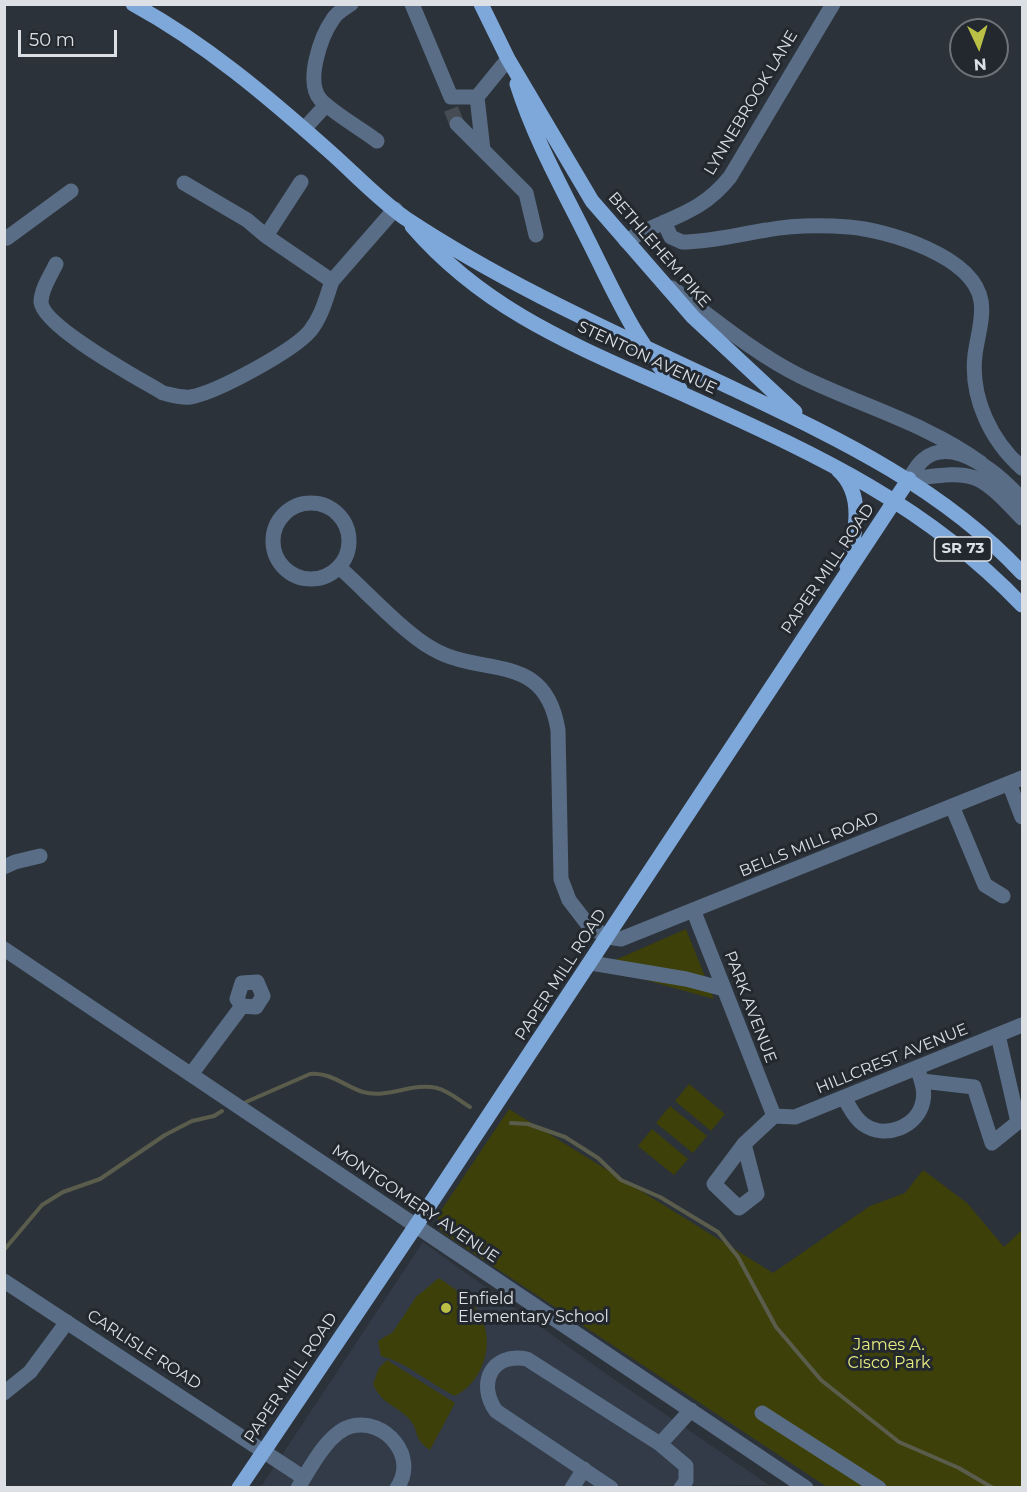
<!DOCTYPE html>
<html>
<head>
<meta charset="utf-8">
<style>
  body { margin:0 }
  #map { position:relative; width:1027px; height:1492px; overflow:hidden; background:#2c3239; font-family:Montserrat,sans-serif }
  canvas { display:block }
  .frame { position:absolute; inset:0; border:6px solid #dce0e5; pointer-events:none }
  .north { position:absolute; left:949px; top:18px; width:60px; height:60px; box-sizing:border-box; background:#23282f; border:2px solid #6d7278; border-radius:50%; rotate:176deg; font-size:16px; font-weight:700; line-height:24px; text-align:center; color:#dce0e5 }
  .north::after { content:''; display:block; margin:auto; width:21px; height:27px; background:#bac045; clip-path:polygon(50% 0,100% 100%,50% 72%,0 100%) }
  .scale { position:absolute; left:18px; top:30px; width:99px; height:27px; box-sizing:border-box; border:3px solid #dce0e5; border-top:0; padding-left:8px; font-size:18px; line-height:21px; white-space:nowrap; color:#dce0e5; -webkit-text-stroke:4px #23282f; paint-order:stroke }
</style>
</head>
<body>
<div id="map">
<canvas width="1027" height="1492"></canvas>
<div class="frame"></div>
<div class="north">N</div>
<div class="scale">50 m</div>
</div>
<script>
const ctx = document.querySelector('canvas').getContext('2d');
ctx.lineJoin = 'round';
function paint(path, color) {
  ctx.fillStyle = color;
  ctx.fill(path, 'evenodd');
}
function stroke(path, color, width, dash) {
  ctx.strokeStyle = color;
  ctx.lineWidth = width;
  ctx.lineCap = dash ? 'butt' : 'round';
  ctx.setLineDash(dash || []);
  ctx.stroke(path);
}
function write(font, color, halo, rows, align = 'center') {
  ctx.font = font + ' Montserrat,sans-serif';
  ctx.lineWidth = 6;
  ctx.setLineDash([]);
  ctx.textBaseline = 'middle';
  ctx.strokeStyle = halo;
  ctx.fillStyle = color;
  for (const [text, x, y, turn = 0] of rows) {
    ctx.save();
    ctx.translate(x, y);
    ctx.rotate((+turn || 0) * Math.PI / 180);
    ctx.textAlign = isNaN(turn) ? turn : align;
    if (halo) ctx.strokeText(text, 0, 0);
    ctx.fillText(text, 0, 0);
    ctx.restore();
  }
}
const built = new Path2D(`
  M423,1242L605,1373L769,1485L260,1488Z`);
const green = new Path2D(`
  M686,929L714,999L602,968L604,965Z
  M689,1084L725,1114L711,1131L675,1101Z
  M670,1106L707,1136L693,1153L656,1123Z
  M509,1109L773,1273L870,1206L905,1193L923,1170L967,1203L1004,1247L1022,1230V1487H827L443,1233L438,1225V1215Z
  M652,1129L688,1159L674,1175L638,1146Z
  M439,1278C452,1287 465,1295 475,1307C497,1336 487,1379 455,1396C430,1384 408,1363 381,1356L378,1341L393,1332L416,1297Z
  M387,1360L455,1403L430,1450C412,1437 420,1432 410,1420C397,1405 382,1405 373,1384L379,1368Z`);
const stream = new Path2D(`
  M246,1102L310,1074C331,1072 344,1086 363,1092C388,1099 412,1082 437,1088C449,1091 460,1101 470,1107
  M511,1123L528,1124L565,1137L598,1158L621,1180L660,1197L718,1232L738,1257L776,1327L821,1380L899,1442L959,1468L993,1488
  M4,1250L42,1205L63,1192L100,1179L165,1135L192,1121L214,1116L222,1111`);
const minorTunnel = new Path2D(`
  M451,109L457,124`);
const minor = new Path2D(`
  M351,4C344,9 337,12 333,19C321,36 305,81 320,99C330,111 363,130 377,141
  M412,4L451,97H477
  M508,59L477,97L483,150L526,193L536,235
  M457,124L483,150
  M304,129L326,105
  M301,182L266,236L332,281L395,209
  M184,183L247,220L266,236
  M664,222L671,237L682,242C711,242 739,234 767,230C794,225 822,225 849,227C887,230 974,256 981,301C984,318 977,338 975,355C970,397 991,441 1022,468
  M4,236L7,238L71,191
  M626,241C666,217 699,216 730,177L833,4
  M56,264C51,275 41,289 41,302C43,327 140,379 163,393C172,395 180,398 190,397C216,393 293,351 310,331C322,316 326,298 332,281
  M672,288C713,318 754,353 800,376C859,405 928,424 981,463
  M909,479C913,473 917,465 923,460C953,433 1004,478 1022,500
  M909,479C974,471 976,469 1022,518
  M273 541a38 38 0 1 1 76 0a38 38 0 1 1-76 0Z
  M339,567C365,590 404,633 433,649C483,678 545,650 558,730L561,879L569,900L589,926L608,937L621,939L1022,778
  M1009,783L1022,817
  M952,806L985,885L1003,896
  M4,867L15,862L40,856
  M694,912L774,1116
  M4,949L806,1488
  M591,963L686,979L724,989
  M192,1073L242,1006L256,1007L263,996L257,982L242,983L237,999L242,1006
  M922,1081L974,1087L992,1143L1018,1122L998,1035
  M844,1098C850,1107 854,1118 863,1124C885,1140 918,1127 923,1101C925,1091 922,1083 919,1073
  M774,1116L795,1117L1022,1025
  M744,1144L757,1194L739,1208L714,1184L744,1144L774,1116
  M4,1281L304,1478
  M4,1393L30,1372L67,1322
  M762,1413L879,1488
  M660,1444L686,1466V1481L681,1488
  M298,1488C310,1468 329,1431 352,1426C384,1418 419,1456 397,1488
  M572,1488L584,1469
  M611,1488L496,1411C477,1384 491,1352 527,1359L660,1444L691,1410`);
const major = new Path2D(`
  M133,4C206,44 267,96 329,151C354,173 378,199 405,218C509,287 624,337 736,390C839,439 943,488 1022,573
  M481,4L508,59L592,201L693,317L795,412
  M517,84C534,138 562,188 587,238C614,291 637,348 680,389
  M412,226C487,313 581,348 683,394C812,453 922,501 1022,605
  M838,470C866,495 855,535 847,566
  M239,1488L415,1227L909,479`);
const markers = [
  [446,1308,6,"#bac045"]
];
const shields = [
  [963,549,57]
];
const shieldNames = [
  ["SR 73",963,549]
];
const streetNames = [
  ["LYNNEBROOK LANE",751,103,-59],
  ["BETHLEHEM PIKE",659,250,49],
  ["STENTON AVENUE",647,358,25],
  ["PAPER MILL ROAD",828,569,-56],
  ["BELLS MILL ROAD",809,845,-22],
  ["PAPER MILL ROAD",561,975,-57],
  ["PARK AVENUE",750,1007,69],
  ["HILLCREST AVENUE",892,1059,-22],
  ["MONTGOMERY AVENUE",415,1204,34],
  ["CARLISLE ROAD",144,1350,33],
  ["PAPER MILL ROAD",291,1378,-56]
];
const poiNames = [
  ["Enfield",458,1299],
  ["Elementary School",458,1317]
];
const parkNames = [
  ["James A.",889,1345],
  ["Cisco Park",889,1363]
];
paint(built, '#323b47');
paint(green, '#3d4008');
stroke(stream, '#5a5c4c', 4);
stroke(minorTunnel, '#464c53', 15, [15, 8]);
stroke(minor, '#596d86', 15);
stroke(major, '#7ea7da', 15);
for (const [x, y, r, color] of markers) {
  const dot = new Path2D();
  dot.arc(x, y, r, 0, 2 * Math.PI);
  ctx.fillStyle = color;
  ctx.fill(dot);
  stroke(dot, '#23282f', 2);
}
for (const [x, y, w] of shields) {
  const box = new Path2D();
  box.roundRect(x - w / 2, y - 12, w, 24, 4.5);
  ctx.fillStyle = '#23282f';
  ctx.fill(box);
  stroke(box, '#dce0e5', 1.5);
}
write('bold 15px', '#dce0e5', null, shieldNames);
write('16px', '#dce0e5', '#23282f', streetNames);
write('16px', '#dce0e5', '#23282f', poiNames, 'left');
write('16px', '#e5ec7f', '#23282f', parkNames);
</script>
</body>
</html>
